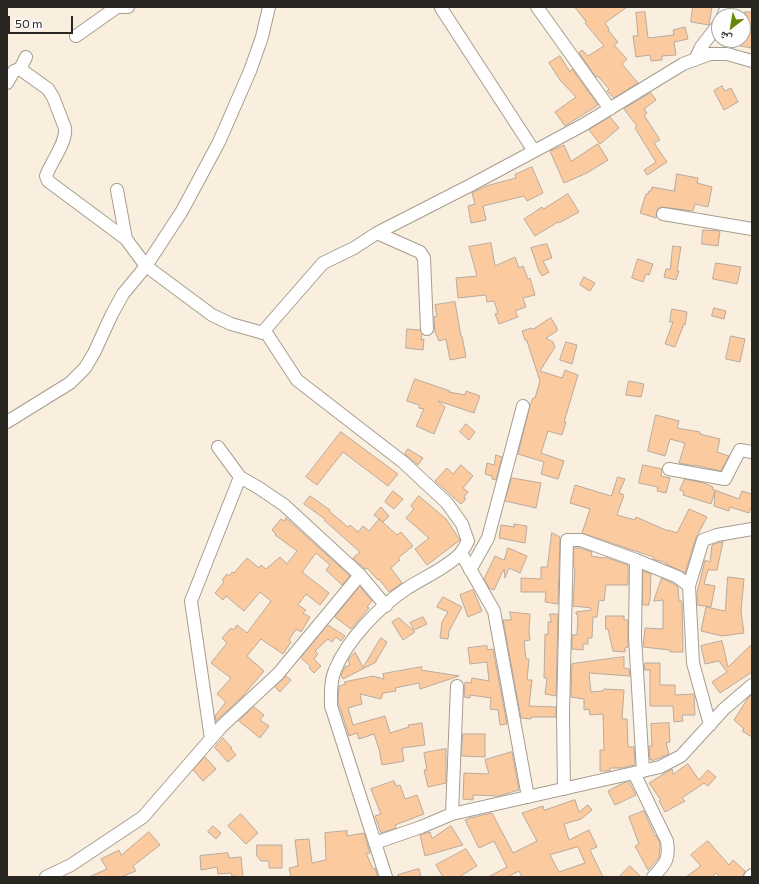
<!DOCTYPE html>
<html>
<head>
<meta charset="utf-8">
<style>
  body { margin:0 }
  #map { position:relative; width:759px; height:884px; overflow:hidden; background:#faefdf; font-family:Commissioner,"Noto Naskh Arabic",sans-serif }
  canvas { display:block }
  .frame { position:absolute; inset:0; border:8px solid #292520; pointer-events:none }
  .north { position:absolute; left:711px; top:8px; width:40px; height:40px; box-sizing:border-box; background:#fdfdfd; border:1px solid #a8a7a5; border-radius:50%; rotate:211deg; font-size:11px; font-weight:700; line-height:16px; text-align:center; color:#292520 }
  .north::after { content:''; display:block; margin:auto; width:14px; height:18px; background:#678704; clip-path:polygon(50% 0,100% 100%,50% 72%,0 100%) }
  .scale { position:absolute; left:8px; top:16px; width:65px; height:18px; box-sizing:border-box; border:2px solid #292520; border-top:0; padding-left:5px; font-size:12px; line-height:14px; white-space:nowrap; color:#292520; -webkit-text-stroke:3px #fdfdfd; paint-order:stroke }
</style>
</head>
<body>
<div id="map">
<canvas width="759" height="884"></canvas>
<div class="frame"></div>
<div class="north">ش</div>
<div class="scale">50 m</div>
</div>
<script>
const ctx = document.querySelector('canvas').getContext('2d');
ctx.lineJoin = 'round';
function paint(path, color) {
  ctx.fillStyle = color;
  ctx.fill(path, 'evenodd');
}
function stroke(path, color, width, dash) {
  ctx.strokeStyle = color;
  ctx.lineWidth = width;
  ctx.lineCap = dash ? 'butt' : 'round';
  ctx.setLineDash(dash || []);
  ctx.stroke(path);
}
const building = new Path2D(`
  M575,7H627L605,23L609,29L608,30L618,42L614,45L627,59L622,64L638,83L614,98L607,91L609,89L598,76L596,77L579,53L582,50L588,56L604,46L585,23L586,22Z
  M693,7H712L709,25L691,22Z
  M645,12L648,38L674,35L673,30L685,27L688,39L674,42L676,55L662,56V60L651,61L650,55L636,57L633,36H638L636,13Z
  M745,12H752V42L751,48L726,43L727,40H743V18H745Z
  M560,56L570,72L572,69L598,105L565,126L555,112L576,97L560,80L549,63Z
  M722,86L725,91L731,88L738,102L724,110L714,91Z
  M651,93L656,100L644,109L647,113L644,115L660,140L654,143L667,162L647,175L644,170L656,162L635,128L637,126L624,109Z
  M610,117L619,128L600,144L589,130Z
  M598,144L608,160L587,173L564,183L550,151L564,145L571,161Z
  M532,167L543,193L527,201L524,196L483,206L486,220L471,223L468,206L475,204L472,193L486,186L516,178L515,175Z
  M677,174L698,178L697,183L712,187L708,207L695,204L693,211L661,207L657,210L656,218L640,213L646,194H648L649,191H651L652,187L674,191Z
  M568,194L579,212L559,223L558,222L535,236L524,219L542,207L543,209Z
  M703,230L720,231L718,246L702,244Z
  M491,243L495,266L515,257L519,268L523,266L528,279L530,278L535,295L523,298L526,307L515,311L518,317L499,324L495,314L498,313L494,301L487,302L486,295L458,298L456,278L477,276L469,247Z
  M547,244L552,258L543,261L549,272L542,276L539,271L531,248Z
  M673,246L681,247L677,271H679L676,280L664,277L666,269H670Z
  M638,259L653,264L649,275L646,274L643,282L632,278Z
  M716,263L741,267L737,284L713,279Z
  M584,277L595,283L590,291L580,285Z
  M455,302L461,336H462L466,357L450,360L446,339L439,341L435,332L434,317L437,316L435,305Z
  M714,308L726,311L724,319L712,316Z
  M672,309L687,312L685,325L684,324L675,347L665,344L673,322H670Z
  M551,318L557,328V331L546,338L553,342L555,347L540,371L562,378L565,370L578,375L564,422H566L562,435L548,431L541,453L564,461L558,479L541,474L544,462L518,454L530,405L533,398H535L540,381L527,341L525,340L522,331L531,328L533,329Z
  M407,329L420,330L422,334L421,340L424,339L423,350L406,348Z
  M731,336L745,339L740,362L726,359Z
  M566,342L577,345L572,364L560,360Z
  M415,379L450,391L449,392L465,395L466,391L480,396L474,413L438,401L445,407L434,434L416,426L424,409L419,408V405L407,401Z
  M629,381L644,384L641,397L626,395Z
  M656,415L679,421L677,428L700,432V434L720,439L717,452L729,456L721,471L694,465V466L679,463L685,443L670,439L665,456L648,451Z
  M466,424L475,432L469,440L460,432Z
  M341,432L398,474L388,486L343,452L317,485L306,477Z
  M408,449L423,458L418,465L405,454Z
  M496,455L502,457L496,480L492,479V476L485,474L487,463L494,465Z
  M461,465L473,476L463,488L468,492L464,497L466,499L461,504L435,481L447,468L453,474Z
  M643,465L662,469L661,476L670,478L666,493L657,491L658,487L639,483Z
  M618,477L625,479L619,493L624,495L617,515L635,520L636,517L668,531V530L677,533L689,509L707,517L696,538L685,573L666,564L667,563L653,559L654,557L632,550L582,533L590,509L570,503L575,485L611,496Z
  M512,478L541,483L536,508L505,501Z
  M685,479L704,483L713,487L712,489L739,499L742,491L752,494V505L749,513L730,507L729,511L714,506L715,491L711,504L683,495L684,492L680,490Z
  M393,491L403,499L394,509L385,502Z
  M310,496L330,510L329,511L348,527L350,525L358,532L363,526L369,531L379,519L374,515L381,507L389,516L383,522L379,519L397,535L401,532L413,546L398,558L400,560L391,568L402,583L389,592L379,579L378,580L367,568L365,569L353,558L360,552L324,520L325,519L304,504Z
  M419,496L446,519L460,540L427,565L415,549L429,538L406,518L414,509L411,506Z
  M286,518L350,576L342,585L326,570L330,565L316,553L302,572L329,593L320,605L306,594L298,605L306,610L303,613L310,617L301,632L299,630L298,631L296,629L289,640L291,642L283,654L261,639L247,656L264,671L242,697L216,721L215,716L226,702L217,694L231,678L211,663L227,643L222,638L231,628L234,630L237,625L247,633L271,601L260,592L244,611L226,596L223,600L215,593L224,582L222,580L227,574L229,576L232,572L234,573L247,558L259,568L261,565L266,569L280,557L287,564L297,551L275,535L276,534L272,530L281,519L284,521Z
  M514,524L527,526L525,543L499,538L501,525L514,527Z
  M552,533L560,537L558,604L545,602L546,592H521V578L541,579V567H547Z
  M723,542L717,570H708L704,584L715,586L711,607L697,605V593L705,560L710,562L712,545Z
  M508,548L527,556L520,573L509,568L505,578L504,569L494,590L489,588L484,579L495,556L504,560Z
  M574,548H580L592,552L591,556L604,558L605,557L628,565V585H606L604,601L599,600L597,617H593L592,638H588V644H583V650L572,649V635H577L578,615L576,614V612L591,610V608L573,606L575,569L574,568Z
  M643,571L651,574L650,601H649V605H643Z
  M728,577L744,579L741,611L744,633L722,636L701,631L706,607L725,611Z
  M662,578L674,584L678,587L679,601H682L683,652H670V650L643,647L645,628L663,629V600L654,601Z
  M360,587L372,601L367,607L369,608L351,629L335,617Z
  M473,590L482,611L468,617L460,595Z
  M443,597L462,607L449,631L448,639L440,638L442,622L448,612L437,607Z
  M510,612L530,614L529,631L530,640L524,641L526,659H529L527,680H532L529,706L556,707V717H531V719L521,718L503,620H511Z
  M550,614H558L556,696L545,694L547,678H544L545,634L548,635V622H551Z
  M606,616H624V620H628V647L625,648V652L613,651L608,629H606Z
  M423,617L427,624L414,630L410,623Z
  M399,618L415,632L403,640L392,622Z
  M328,625L345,636L341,641L336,637L332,642L328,639L315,651L318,654L314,659L321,666L314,673L309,668L311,667L301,658Z
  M381,638L387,642L376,661V662L343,679L341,675L345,667L350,665L348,660L355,652L363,667Z
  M722,641L728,667L752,644V672L720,693L712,682L727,672L719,661L705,664L701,646Z
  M487,646V650L493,649L507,724L500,725L498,710L490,709L491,698L470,695V698L464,697L465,682L471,683L472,678L489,681L487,662L470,664L468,648Z
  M624,657V668L629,669L630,676L589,673L591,692L603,691L604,689L624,690L622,719H627L628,747H634L635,765L622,768H610V771H600V750H604L603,714L590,715L589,709L584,710V699L571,697L572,664Z
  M645,663H660V685H675V695L694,694L695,715H682L683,721L674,722L673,706H650V670H645Z
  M422,667L421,670L459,676L420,689L419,683L395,688L396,691L383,693L381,699L360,694L362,704L348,708L353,725L385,716L390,733L409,727L408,725L422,723L425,745L402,748L404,761L382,765L379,749L374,734L359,739L357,733L349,736L338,701L339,686L346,684L344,682L373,676L384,679L383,674Z
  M286,676L291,680L280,692L275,687Z
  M752,695V737L742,731L744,729L734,720L748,698Z
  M254,707L264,715L260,720L269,726L260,738L239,721Z
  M669,723L670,742L666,743L669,754L652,761V759L650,760L649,746H652L651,724Z
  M463,734H485V757L462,756Z
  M223,738L232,748L231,749L236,755L228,762L215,748Z
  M446,749V783L428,787L424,770H427L424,753Z
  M512,752L519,790L498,796L473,795V800L463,799L464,773L489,774L485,760Z
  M205,757L216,769L203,781L193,770Z
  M688,764L699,780L708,770L716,777L708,786L704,783L682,798L685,801L665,812L659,801L661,800L649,783L672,769L673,774Z
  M394,781L396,786L400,785L405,799L417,795L424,814L395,825L396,828L381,833L375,816L381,814L371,789Z
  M629,782L636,795L615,805L608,791L623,783Z
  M575,800L579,812L588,805L592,810L581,819L564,824L569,840L589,830L597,847L590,850L603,877H522L519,871L507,877H488L507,867L494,841L479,848L465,820L470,818L492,813L513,853L537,841L522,813L543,806L544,810ZM578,847L585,863L559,872L550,855Z
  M644,811L655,836L656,835L660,843V848L659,858L648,870L635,846L639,844L629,817Z
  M241,814L258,833L246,844L228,826Z
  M213,826L221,833L216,839L208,832Z
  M451,826L463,845L425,856L420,835L430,832L432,838Z
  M347,831V836L364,833L370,853H366L373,869L375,868L378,877H291L289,868L298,866L295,840L309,839L312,863L326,860L325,833Z
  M149,832L160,845L133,866L136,871L121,877H89L107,869L101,859L119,850L121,855Z
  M708,841L729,865L733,860L745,871L743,877H720L716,873L712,877H686L701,866L691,855Z
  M257,845H282V868H269V861H261L257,856Z
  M466,849L477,866L459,877H443L436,865Z
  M228,853L229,858L241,857L243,877L232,876L231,873L218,874L217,867L201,870L200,856Z
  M630,866L641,877H619Z
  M419,869L421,877H398V875Z`);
const minor = new Path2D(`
  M537,7L610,109
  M441,8L534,151
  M723,16L727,7
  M76,36L117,7H128
  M26,57L20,69L48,89L53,97L65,128C67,142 51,162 46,176L48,181L126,239
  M695,60L701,47L719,24
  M7,83L14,71L20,69
  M117,190L126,239L146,266L212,315L231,324L267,334L297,380L403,462L447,503L462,524L468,541C466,545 463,550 460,554C445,569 424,577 406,589C379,607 347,640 335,670C330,681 331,694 331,706L386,877
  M663,214L752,229
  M377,233L420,252L424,258L427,329
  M262,333L323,263L354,248L377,233L469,186L583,125L683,64L710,54H727L752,61
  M7,422L70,383L85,368L94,353L112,314L123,294L146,266L182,211L219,142L250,71L262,37L269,7
  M218,447L240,477L259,488L284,505L360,575L386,606
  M669,469L725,479L740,450L752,452
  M461,553L494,611L528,797
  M470,570L488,538L523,406
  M710,725L693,663L689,586L703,540L717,535L752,529
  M211,739L191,601L240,477
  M643,771L635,637L636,560L678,577L689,586
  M634,773L667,841C670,860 665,864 653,877
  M564,789L563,714L567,540H581L636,560
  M452,814L457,686
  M375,843L421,827L452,814L660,767L681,756L724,709L752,685
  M46,877L71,865L143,817L222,726L278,674L360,575
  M750,877L752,875`);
paint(building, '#fcca9f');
stroke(building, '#b8aa9e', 1);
stroke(minor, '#a79d8f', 14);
stroke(minor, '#fff', 12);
</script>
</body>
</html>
